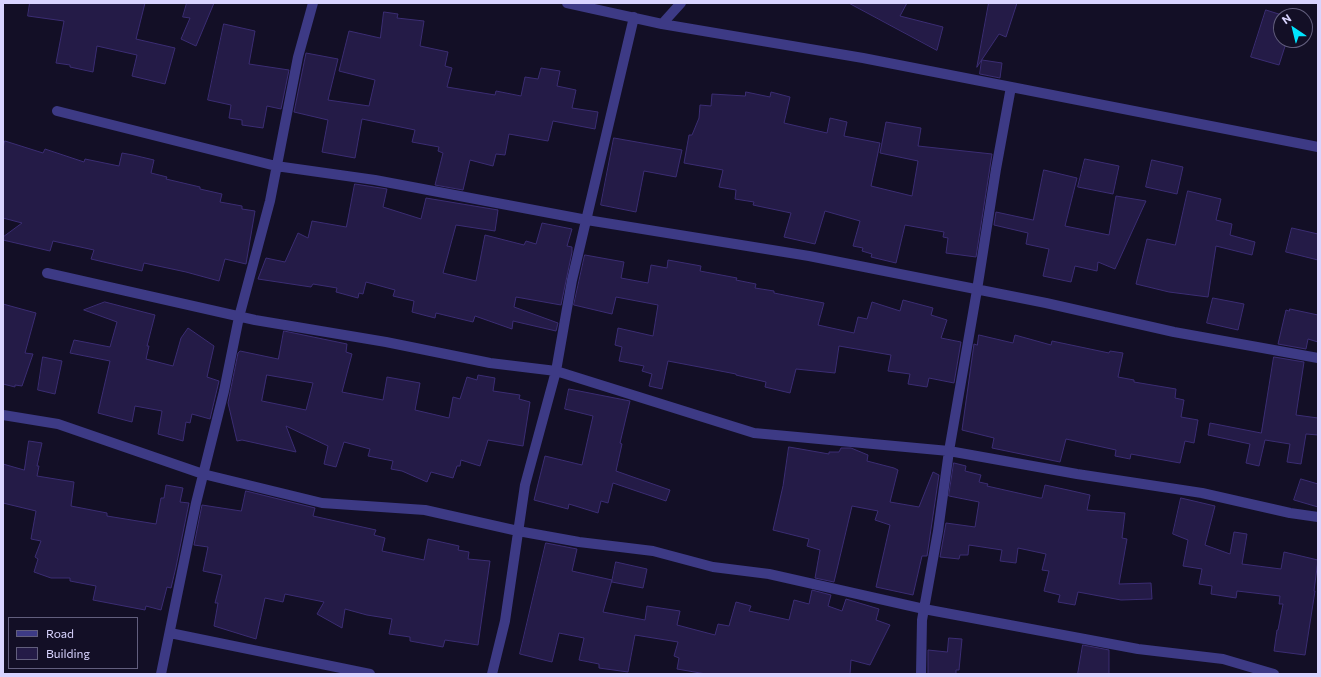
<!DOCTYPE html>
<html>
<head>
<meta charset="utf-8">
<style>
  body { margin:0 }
  #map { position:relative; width:1321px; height:677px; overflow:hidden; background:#130f26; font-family:Commissioner,sans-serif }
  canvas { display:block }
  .frame { position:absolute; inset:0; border:4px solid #d9d4ff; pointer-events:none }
  .legend { position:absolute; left:8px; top:617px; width:130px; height:52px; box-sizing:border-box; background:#130f26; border:1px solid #625e7d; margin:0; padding:5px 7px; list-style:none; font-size:12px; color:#d9d4ff }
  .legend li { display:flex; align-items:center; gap:8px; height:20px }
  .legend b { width:20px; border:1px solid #625e7d }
  .north { position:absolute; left:1273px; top:8px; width:40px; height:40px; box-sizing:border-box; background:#130f26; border:1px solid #625e7d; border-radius:50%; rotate:325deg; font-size:11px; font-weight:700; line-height:16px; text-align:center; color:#d9d4ff }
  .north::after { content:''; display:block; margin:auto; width:14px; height:18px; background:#00e5ff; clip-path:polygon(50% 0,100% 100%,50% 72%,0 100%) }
</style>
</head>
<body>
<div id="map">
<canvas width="1321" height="677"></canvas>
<div class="frame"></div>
<ul class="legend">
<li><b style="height:5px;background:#3d3a85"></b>Road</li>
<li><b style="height:11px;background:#241b47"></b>Building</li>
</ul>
<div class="north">N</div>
</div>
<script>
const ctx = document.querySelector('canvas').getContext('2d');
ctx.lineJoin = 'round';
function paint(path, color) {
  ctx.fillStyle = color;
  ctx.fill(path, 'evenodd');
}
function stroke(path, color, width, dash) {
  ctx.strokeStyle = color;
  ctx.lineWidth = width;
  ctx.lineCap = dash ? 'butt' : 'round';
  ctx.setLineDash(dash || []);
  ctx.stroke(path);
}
const building = new Path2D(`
  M30,3H145L136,39L175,48L165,84L132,76L137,55L97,46L93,72L70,67V65L56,63L64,21L28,16Z
  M187,3H214L196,46L181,39L190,18L183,17Z
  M849,3H907L900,16L943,27L937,50Z
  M989,3H1017L1006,37L999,34L977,67Z
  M1266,10L1285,16H1281V40H1287L1279,65L1251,57Z
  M384,12L398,14L397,18L424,21L420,46L448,52L445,66L452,68L447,87L495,95L496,91L521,96L525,77L538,79L541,68L560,71L557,86L576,90L572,108L598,112L595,129L553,121L548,141L509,134L505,155L496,154L493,166L470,160L463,190L435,185L443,153L438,151L439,147L412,142L415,130L362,119L355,158L322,152L328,120L294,112L306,53L338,59L328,100L369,106L375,80L339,71L349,31L380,38Z
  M224,24L255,31L249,64L289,70L281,109L267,106L263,128L242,125V120L229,118L231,105L208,100Z
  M982,60L1002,63L1000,78L980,74Z
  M746,92L770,97L771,92L790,97L784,123L827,133L830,118L847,122L844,136L880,143L871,186L912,196L918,161L880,153L886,122L921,128L918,146L992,154L976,257L946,253L948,238L943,237L944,232L905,225L896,263L871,257L872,254L862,251L863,248L853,246L860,221L825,211L815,244L784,237L791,213L753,205L754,202L735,199L736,190L719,187L723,170L684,163L689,135H692L699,118L700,105L711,106L712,94L745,96Z
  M614,138L682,150L676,177L644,171L636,212L601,205Z
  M5,141L43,153L45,149L84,162L85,159L119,166L122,153L133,155L154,160L151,173L167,177L166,179L200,187V189L222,194L220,202L242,206V209L255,211L246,264L225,259L219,281L186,272L144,263L142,271L91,259L94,250L53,241L50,251L3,240V237L22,223L3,218V149Z
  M1085,159L1119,166L1113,194L1078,187Z
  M1152,160L1183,167L1177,194L1146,187Z
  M1044,170L1077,178L1065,226L1109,235L1116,196L1146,201L1115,269L1098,262L1097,271L1075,266L1071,282L1043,276L1049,249L1026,244L1028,233L994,225L996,212L1033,220Z
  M355,184L387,189L383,207L421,219L426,198L498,210L495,231L456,225L443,273L476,281L485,235L524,245L526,241L536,244L542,223L572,229L567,246L572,247V252L561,305L516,297L514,307L558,323L556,331L513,321L512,329L475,316L473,322L436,313L435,318L412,312L414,301L393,296L395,290L366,282L363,294L359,293L358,298L336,292L337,288L313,284L311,287L258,279L266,258L285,262L298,233L308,238L312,221L346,227Z
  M1188,191L1221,199L1216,220L1232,224L1230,235L1255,242L1252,255L1216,246L1208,297L1169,292L1136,284L1147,239L1175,245Z
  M1292,228L1318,234V260L1286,252Z
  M585,255L624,262L621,278L648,283L651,265L667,268L668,260L701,266L700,271L737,278L736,280L756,284L755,288L774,291V293L824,303L818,325L854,333L858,317L867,319L872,302L900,311L903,300L933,308L931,315L947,320L941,338L961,342L954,383L929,378L927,387L908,384L910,374L888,371L891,355L839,346L835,373L796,369L790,393L765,387L766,382L736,375V374L668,361L662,389L649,386L652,374L642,371L644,366L619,361L622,347L615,345L618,328L653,336L658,305L616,297L612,314L574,305Z
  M1213,298L1244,304L1238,330L1207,323Z
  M105,302L155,315L147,346H149L146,359L173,366L181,338L188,328L214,346L207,377L219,381L210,419L192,414L190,423L186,422L183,441L158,434L162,411L135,406L132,422L98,413L110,361L70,353L74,340L110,347L117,322L84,310Z
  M3,304L36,313L25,353L33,354L22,386L15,385V387L3,384Z
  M1290,309L1318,315V342L1308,339L1306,349L1278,344L1286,310L1289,311Z
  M284,331L347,344L346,352L352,354L342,392L383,400L387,377L420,383L415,410L449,418L453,397L460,399L467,377L477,380L478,375L495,378L493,391L520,395L519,399L530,402L523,446L488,440L480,466L461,460L460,466H457L453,478L431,472L427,482L402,471L391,469L393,461L368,456L370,449L344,442L336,467L324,464L328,446L286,426L296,452L242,440L237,441L228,403L238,353L240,351L278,359ZM267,375L313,383L306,410L262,401Z
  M979,335L1013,343L1015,335L1051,345L1052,341L1109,353L1110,351L1123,353L1118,377L1134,380V382L1176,389L1175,398L1184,400L1181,417L1198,420L1194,443L1185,441L1180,463L1131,454L1130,459L1115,456L1116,450L1066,439L1060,462L992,448L994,438L962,430L974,344L977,345Z
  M43,357L62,361L55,394L38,390Z
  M1274,357L1304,362L1296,415L1318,418V435L1306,434L1301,464L1287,462L1290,444L1265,440L1259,466L1246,463L1250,444L1208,435L1210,423L1261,433Z
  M569,389L630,401L620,443L622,444L616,471L670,490L666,501L613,483L608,503L601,501L598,513L569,504L568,509L534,500L545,456L582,465L593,416L565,409Z
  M29,441L42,443L37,466H39L37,476L74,482L71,506L107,513V516L156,524L161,498H164L166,485L183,488L180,502L189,503L176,567L171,588L167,587L161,610L146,606L145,610L93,600L96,586L70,581V578H51L34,572L38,559L35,557L41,541L31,539L36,511L3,503V464L24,470Z
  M789,447L829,454V452H839L841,448H851L868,455L867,461L894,468L898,470L890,502L919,507L933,472L939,475L927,556H922L913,595L876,587L890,525L875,520L878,511L852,506L834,582L815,578L820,550L807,546L809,539L773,530L783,486Z
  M954,463L966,466L965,471L981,475L979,482L988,484L987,486L1040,498H1042L1045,485L1068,490L1090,495L1087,510L1125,513L1122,538L1127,539L1119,584L1151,583L1152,599L1121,600L1078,592L1075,605L1058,602L1060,595L1044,591L1049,571L1042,570L1046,554L1018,548L1016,563L1000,561L1002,550L969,545L968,555H960L959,559L940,557L946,523L975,527L979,502L949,496Z
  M1301,479L1318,484V507L1294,500Z
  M246,491L315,508L313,516L376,530L374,535L385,538L382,551L424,560L428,539L459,546L458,550L469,552L468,559L490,561L478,645L445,640L443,647L410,641V637L389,634L392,619L367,615L345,609L342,628L317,614L324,602L285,594L283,602L265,598L256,639L214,626L218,603H215L222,575L203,571L208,547L194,545L202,505L241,511Z
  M1181,498L1215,506L1205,545L1230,554L1234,532L1247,534L1242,564L1281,569L1284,552L1318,560L1314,591H1315L1305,655L1274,651L1277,630H1278L1283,604H1279L1280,596L1237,591L1236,598L1211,594L1212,586L1199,584L1202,569L1183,566L1188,540L1173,534Z
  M546,543L577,549L572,571L612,580L603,612L645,620L647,606L680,611L677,625L715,635L718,624L729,626L736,602L751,606L749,611L789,620L794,600L809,604L812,590L831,595L828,606L842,611L846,599L879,609L876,620L890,625L870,665L851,660L850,674H706L677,669L679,658L674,656L678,642L635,635L628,672L599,668V664L579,660L584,638L559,633L552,662L520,654Z
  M616,562L647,569L643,588L612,582Z
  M949,638L962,639L959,670H956V674H928V650L947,652Z
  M1083,645L1109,650V674H1078Z`);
const minor = new Path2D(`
  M567,3L662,24L863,58L1318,147
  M662,24L681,3
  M57,111L276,166L375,180L587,220L809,256L1046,303L1174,332L1318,358
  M47,273L255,320L386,342L490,363L556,371L754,433L949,451L1077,474L1202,493L1290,513L1318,517
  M3,415L58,424L203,474L322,503L425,510L518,531L579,542L653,551L713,567L769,574L924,609L1138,649L1223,659L1274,674
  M170,633L370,674
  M161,674L196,503L224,391L239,317L270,201L298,57L313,3
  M492,674L505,621L525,485L556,371L572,280L634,17
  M921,674L922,620L938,531L949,451L977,290L996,169L1011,87`);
paint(building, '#241b47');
stroke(building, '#3b2d73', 1);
stroke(minor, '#3d3a85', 10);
</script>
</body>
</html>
